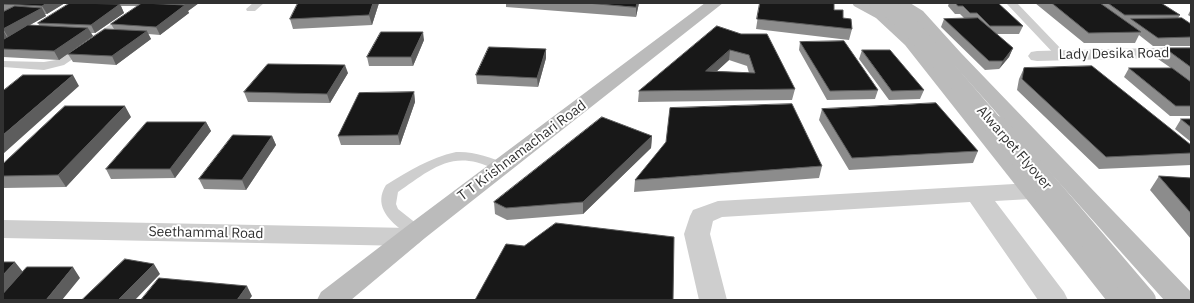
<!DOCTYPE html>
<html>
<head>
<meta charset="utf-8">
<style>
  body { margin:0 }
  #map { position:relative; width:1194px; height:303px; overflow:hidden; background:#fff; font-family:"IBM Plex Sans",sans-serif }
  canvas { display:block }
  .frame { position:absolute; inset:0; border:4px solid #313131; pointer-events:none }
</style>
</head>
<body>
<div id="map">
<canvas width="1194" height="303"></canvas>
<div class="frame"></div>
</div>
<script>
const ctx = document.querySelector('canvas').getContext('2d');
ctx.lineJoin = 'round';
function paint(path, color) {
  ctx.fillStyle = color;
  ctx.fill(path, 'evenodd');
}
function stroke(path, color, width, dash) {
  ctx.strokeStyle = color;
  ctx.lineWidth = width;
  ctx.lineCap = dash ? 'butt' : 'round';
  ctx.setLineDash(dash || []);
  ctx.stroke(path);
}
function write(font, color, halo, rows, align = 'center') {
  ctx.font = font + ' "IBM Plex Sans",sans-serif';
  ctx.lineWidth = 4;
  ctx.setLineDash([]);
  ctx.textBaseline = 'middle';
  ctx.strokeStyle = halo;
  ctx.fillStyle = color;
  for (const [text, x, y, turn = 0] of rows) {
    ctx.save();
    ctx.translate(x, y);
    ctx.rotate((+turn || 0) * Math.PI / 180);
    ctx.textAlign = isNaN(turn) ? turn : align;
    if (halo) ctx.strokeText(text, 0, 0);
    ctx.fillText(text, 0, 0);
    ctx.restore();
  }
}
const lane = new Path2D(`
  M143,3H155L64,65L44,70L3,67V61L44,62L56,60Z
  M253,3H264L255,11H247L246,9Z
  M1006,3H1017L1065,53L1067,55L1065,57H1057Z
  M456,152C474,151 490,158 507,163L509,166L507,169L502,171C491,168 480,162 469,161C442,157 419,178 398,192L396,204L398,209L422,228L424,232L422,236C413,239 409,235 402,230C387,219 374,204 386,185C409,171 429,158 456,152Z`);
const street = new Path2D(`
  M1191,47V57L1037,61L1031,60L1028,56L1031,52L1037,51Z
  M1049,182L1057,184L1061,190L1057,196L1049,198L995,201L1064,292L1068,300H1038L970,202L722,217L713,221L710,234L727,300H699L684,234L690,216L693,210L718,201Z
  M3,220L410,228L419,231L423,237L419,243L410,246L3,238Z`);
const secondary = new Path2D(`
  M705,3H723L425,238L351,300H317L321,292L407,226Z
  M852,3H872L888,12L917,37L1132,292L1136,300H1106L905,45L876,18L854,6Z
  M891,3H910L923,11L961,53L1191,292V300H1164L911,17L893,6Z`);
const secondaryBridgeFar1 = new Path2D(`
  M878,3L890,9L907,23L998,129`);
const secondaryBridge = new Path2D(`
  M997,128L1144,300`);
const wall = new Path2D(`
  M3,3H65L47,14H45L46,16L30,25H39L38,23L80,3H199L188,11L189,13L160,35L148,34L151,39L116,65L73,62L68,54L114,29L111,24L138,6H121L124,13L95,33H91L93,36L59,60L3,57Z
  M379,3L372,25L293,29L290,19Z
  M506,3H639L636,17L506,7Z
  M760,3L834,10L843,18L852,29L849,40L756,29Z
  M949,3H998L1023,26L1019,34H997L1013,48L1009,57L999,69L985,70L941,27L944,19L964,18L960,14H955L948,6Z
  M1035,3H1161L1180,15L1178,18L1191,24V46H1153L1139,35L1135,43H1084Z
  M1191,9V17L1188,15Z
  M717,26L795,89L792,100L638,102L639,91ZM729,60L747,66L749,73L717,71Z
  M424,40L413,66H369L367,57Z
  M800,42L878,90L875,99L827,100L799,50Z
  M1165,48H1191V116H1170L1124,77L1129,68H1171L1158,59Z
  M862,50L924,90L920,99L889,100L859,59Z
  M546,58L538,87L477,84L476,75Z
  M1024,68L1191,145V165L1099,169L1017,90L1019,79Z
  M348,73L330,103L248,102L244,92Z
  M414,92L415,102L400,145H341L338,136Z
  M822,109L978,151L973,163L849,170L819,120Z
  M131,117L66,187L3,188V164Z
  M1181,119H1191V142L1175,129Z
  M206,122L211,131L175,178L111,179L106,169Z
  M272,136L276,145L246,190L204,189L199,179Z
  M652,136L651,148L583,214L507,220L495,214L494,202Z
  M822,166L819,178L634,192L635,180Z
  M1159,176L1191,178V239L1150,190Z`);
const shadedWall = new Path2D(`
  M47,3H65L47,14L42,6Z
  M185,3H199L188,11L189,13L160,35L156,27L185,5L184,4Z
  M373,3H379L372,25L369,15Z
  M637,3H639L636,17V7Z
  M120,4L124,13L95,33L91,25Z
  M42,8L46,16L8,37L3,29Z
  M88,28L93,36L59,60L54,51Z
  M3,30L8,39L3,42Z
  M147,31L151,39L116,65L112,56Z
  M423,32L424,40L413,66L411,57Z
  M1013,48L1009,57L999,69L1003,61Z
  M546,49V58L538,87L537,78Z
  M730,50L729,60L705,82L706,71Z
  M345,65L348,73L330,103L327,94Z
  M73,75L79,86L3,154V135Z
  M414,92L415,102L400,145L398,135Z
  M125,106L131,117L66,187L58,175Z
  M206,122L211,131L175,178L170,169Z
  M272,136L276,145L246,190L242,180Z
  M652,136L651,148L583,214V202Z
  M15,262L23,272L3,295V275Z
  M154,264L160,274L135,300H118Z
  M73,267L80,278L62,300H46Z
  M247,286L252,296L249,300H237Z`);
const building = new Path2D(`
  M3,3H47L42,6L3,4Z
  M70,3L120,4L91,25L38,23Z
  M142,3L185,5L156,27L111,24Z
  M298,3H373L369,15L290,19Z
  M587,3H637L636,7Z
  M760,3H834V10H843V18L851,19L852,29L757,19Z
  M956,3H998L1023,26H990L977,13H970L963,6H958Z
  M1052,3H1100L1141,32L1089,33Z
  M1108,3H1161L1180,15H1125Z
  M15,6L42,8L3,29V12Z
  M978,18L1013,48L1003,61H989L944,19Z
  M1182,18L1191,24V37L1158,38L1131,19Z
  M28,25L88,28L54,51L3,49V40Z
  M717,26L741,34H767L795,89L639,91ZM730,50L749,55L755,73L706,71Z
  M105,29L147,31L112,56L68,54Z
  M381,32H423L411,57H367Z
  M844,41L878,90L830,91L800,42Z
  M489,47L546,49L537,78L476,75Z
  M1165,48H1191V67Z
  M862,50H890L924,90L892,91Z
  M268,64L345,65L327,94L244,92Z
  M1092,66L1191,145V153L1106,157L1022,79L1024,68Z
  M1129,68H1172L1191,82V106H1176Z
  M23,75H73L3,135V91Z
  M414,92L398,135L338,136L359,93Z
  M936,103L978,151L852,158L822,109Z
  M792,104L822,166L635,180L666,142L670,108Z
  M65,106H125L58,175L3,176V164Z
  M602,117L652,136L583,202L506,208L494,202Z
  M1181,119H1191V127Z
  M147,122H206L170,169H106Z
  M233,135L272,136L242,180L199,179Z
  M1159,176L1191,178V213Z
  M556,223L674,237L673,300H475L506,244L524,246Z
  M125,259L154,264L118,300H82Z
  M3,262H15L3,275Z
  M27,267H73L46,300H3V294Z
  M159,278L247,286L237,300H141Z`);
const streetNames = [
  ["Lady Desika Road",1114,54,-1],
  ["Alwarpet Flyover",1014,148,49],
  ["T T Krishnamachari Road",522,151,-37],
  ["Seethammal Road",206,233,1]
];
paint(lane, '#cecece');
paint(street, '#cecece');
paint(secondary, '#bbb');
stroke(secondaryBridgeFar1, '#bbb', 18);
stroke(secondaryBridge, '#bbb', 24);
paint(wall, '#8c8c8c');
paint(shadedWall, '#5d5d5d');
paint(building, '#181818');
stroke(building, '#5d5d5d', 1);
write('14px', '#313131', '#fff', streetNames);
</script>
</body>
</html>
